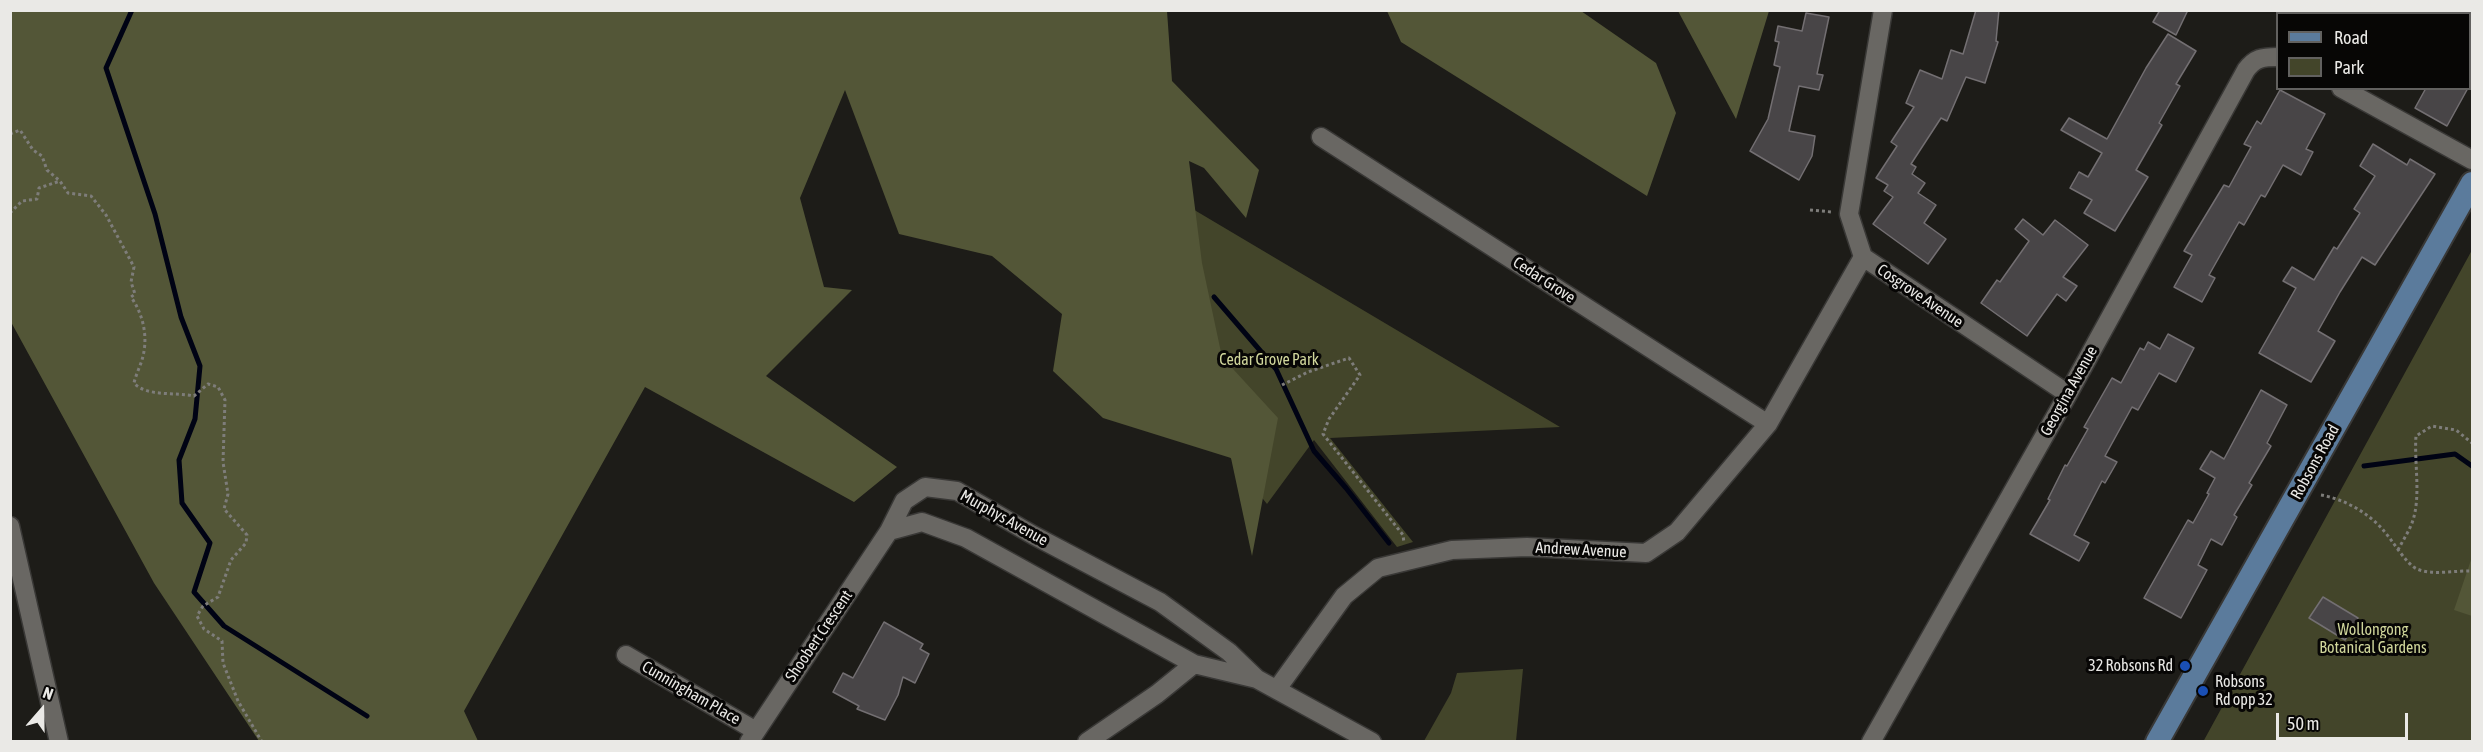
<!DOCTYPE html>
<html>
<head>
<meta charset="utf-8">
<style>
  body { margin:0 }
  #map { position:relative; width:2483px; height:752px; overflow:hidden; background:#1d1c18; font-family:"Asap Condensed",sans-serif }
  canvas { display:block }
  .frame { position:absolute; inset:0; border:12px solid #eae9e6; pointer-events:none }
  .legend { position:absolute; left:2276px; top:12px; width:195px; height:78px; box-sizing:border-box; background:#070605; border:2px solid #62615f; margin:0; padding:8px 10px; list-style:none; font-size:18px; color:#eae9e6 }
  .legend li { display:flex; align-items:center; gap:12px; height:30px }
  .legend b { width:30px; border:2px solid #62615f }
  .north { position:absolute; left:12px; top:680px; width:60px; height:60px; -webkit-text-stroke:4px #070605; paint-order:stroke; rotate:20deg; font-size:16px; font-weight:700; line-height:24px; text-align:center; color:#eae9e6 }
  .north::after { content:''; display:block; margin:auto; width:21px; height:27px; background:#eae9e6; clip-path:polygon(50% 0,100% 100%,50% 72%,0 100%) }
  .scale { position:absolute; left:2276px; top:713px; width:132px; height:27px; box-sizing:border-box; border:3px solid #eae9e6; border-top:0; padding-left:8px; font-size:18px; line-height:21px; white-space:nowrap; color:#eae9e6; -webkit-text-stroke:4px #070605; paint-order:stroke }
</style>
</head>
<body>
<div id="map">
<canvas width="2483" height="752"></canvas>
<div class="frame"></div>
<ul class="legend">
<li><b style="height:8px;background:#5b7b9c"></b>Road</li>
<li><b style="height:16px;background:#43452a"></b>Park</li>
</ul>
<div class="north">N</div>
<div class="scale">50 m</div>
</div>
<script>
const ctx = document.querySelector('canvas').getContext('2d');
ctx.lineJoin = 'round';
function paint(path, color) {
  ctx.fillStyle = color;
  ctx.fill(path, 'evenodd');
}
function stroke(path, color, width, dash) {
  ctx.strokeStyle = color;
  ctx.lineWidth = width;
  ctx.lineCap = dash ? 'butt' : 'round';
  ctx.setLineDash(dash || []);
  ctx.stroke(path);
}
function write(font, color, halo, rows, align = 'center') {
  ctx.font = font + ' "Asap Condensed",sans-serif';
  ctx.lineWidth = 6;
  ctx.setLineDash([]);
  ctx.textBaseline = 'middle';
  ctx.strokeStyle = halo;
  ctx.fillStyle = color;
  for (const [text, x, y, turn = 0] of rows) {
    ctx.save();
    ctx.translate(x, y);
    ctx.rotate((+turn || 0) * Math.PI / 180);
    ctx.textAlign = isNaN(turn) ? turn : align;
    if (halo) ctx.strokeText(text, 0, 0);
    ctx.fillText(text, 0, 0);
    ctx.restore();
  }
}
const green = new Path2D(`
  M1191,208L1560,427L1330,438L1413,542L1397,547L1314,440L1267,504L1121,320Z
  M2472,250V741L2203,742L2442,305Z
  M1523,669L1516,741H1424L1451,693L1457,673Z`);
const forest = new Path2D(`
  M10,11H1167L1172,81L1259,170L1246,218L1204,168L1189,161L1202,263L1222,357L1278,418L1252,556L1231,458L1103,418L1053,371L1062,314L992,256L899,234L845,90L800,198L824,287L852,290L766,376L897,467L854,502L645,387L464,711L478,741H259L154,583L11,322Z
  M1387,11H1581L1656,63L1676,113L1647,196L1401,42Z
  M1678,11H1769L1736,119Z
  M2472,557V616L2454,610Z`);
const stream = new Path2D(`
  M132,10L106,68L155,214L181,317L200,366L195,419L179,460L182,503L210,543L194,592L224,626L367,716
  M1214,297L1276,369L1314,451L1346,488L1389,543
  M2364,466L2455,454L2472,466`);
const building = new Path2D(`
  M1976,10H1999L1996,41L1998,42L1985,83L1966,77L1947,121L1941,118L1911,164L1916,167L1912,174L1925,183L1918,193L1936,205L1924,223L1946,239L1928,264L1873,224L1893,197L1884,191L1888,185L1876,178L1897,146L1891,142L1914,107L1906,103L1920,70L1942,79L1951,50L1963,54Z
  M2160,10H2188L2176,35L2153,22Z
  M1806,13L1829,17L1817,74L1823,75L1819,90L1799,86L1789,131L1815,136L1812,156L1799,180L1750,151L1768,119L1780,67L1774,65L1779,42L1775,41L1778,26L1802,31Z
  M2168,34L2196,51L2176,84L2180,86L2159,123L2162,125L2136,170L2148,177L2115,231L2084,213L2092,200L2070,188L2079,172L2088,177L2102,153L2061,130L2069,118L2107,139L2146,68Z
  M2426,88H2468L2447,126L2415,108Z
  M2280,90L2325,114L2306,149L2313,152L2301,175L2283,165L2265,197L2261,195L2244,225L2239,222L2209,275L2215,278L2202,302L2174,287L2192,255L2184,251L2224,185L2229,187L2251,147L2244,144L2257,121L2261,124Z
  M2373,144L2407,165L2410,159L2435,174L2375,265L2362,257L2340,292L2318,331L2335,341L2311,382L2259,353L2296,288L2283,281L2292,267L2314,280L2334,247L2337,249L2360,213L2354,209L2375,176L2360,166Z
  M2023,219L2043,235L2055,220L2088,245L2063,277L2077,286L2066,301L2057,294L2027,336L1981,303L1997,280L2000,282L2029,241L2015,229Z
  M2168,334L2194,348L2176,382L2159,373L2138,410L2132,407L2105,456L2117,462L2105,483L2102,481L2074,535L2089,543L2079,561L2030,534L2050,500L2048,499L2065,465L2067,466L2088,429L2084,427L2112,378L2121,383L2140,348L2144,350L2148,342L2160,349Z
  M2261,390L2287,405L2267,443L2271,446L2249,483L2252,485L2234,515L2237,517L2222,545L2211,539L2198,565L2207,570L2181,618L2144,598L2188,520L2193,523L2209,494L2207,493L2215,478L2200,469L2211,451L2224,459Z
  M2323,597L2358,618L2345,640L2309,618Z
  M884,622L923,644L920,649L929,654L915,683L903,677L898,695L885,720L857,709L859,706L833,692L843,673L853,678Z`);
const path = new Path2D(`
  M10,134L20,130L33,150L42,156L47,170L60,181L68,193L91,196L106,215L134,267L131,282L135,294L131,297C143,314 148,336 143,356C141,365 136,374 134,383C146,397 177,392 194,396L208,384L218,387L225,400L223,462L228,494L224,509L247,535L246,543L231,560L218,597L203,606L197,616L204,629L222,641L223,663L238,701L262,742
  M1810,210L1832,212
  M10,213L22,201L37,199L39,188L60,181
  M1282,385L1308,372L1349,358L1360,375L1329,419L1323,434L1403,535L1404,543
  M2321,495C2344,499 2369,513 2384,531C2393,541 2406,564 2417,569C2434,576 2456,570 2472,571
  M2398,550C2403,540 2410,530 2413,520C2421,495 2414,462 2416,436L2432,426L2456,430L2472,443`);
const minor = new Path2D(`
  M1883,10L1849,214L1863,257L2068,394
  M2341,88L2472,160
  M1321,137L1768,424
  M10,526L59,742
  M889,531L922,522L966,538L1194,664L1257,679L1372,742
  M626,655L756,731
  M1277,689L1344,596L1378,568L1452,550L1527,547L1646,553L1677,532L1768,424L1863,257
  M749,742L889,531L904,501L925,487L957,491L1033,535L1160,602L1229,652L1257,679
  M1087,742L1157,694L1194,664
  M1871,742L2068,394L2246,70C2255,58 2262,57 2278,57`);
const major = new Path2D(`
  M2157,742L2472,183`);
const markers = [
  [2185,666,6,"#1a4fb4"],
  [2203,691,6,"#1a4fb4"]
];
const streetNames = [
  ["Cedar Grove",1544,280,33],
  ["Cosgrove Avenue",1920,296,34],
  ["Georgina Avenue",2069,391,-61],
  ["Robsons Road",2315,462,-61],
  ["Murphys Avenue",1004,518,29],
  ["Andrew Avenue",1581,550,3],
  ["Shoobert Crescent",819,636,-56],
  ["Cunningham Place",691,693,30]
];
const parkNames = [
  ["Cedar Grove Park",1269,360],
  ["Wollongong",2373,630],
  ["Botanical Gardens",2373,648]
];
const poiNames = [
  ["32 Robsons Rd",2173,666],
  ["Robsons",2215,682,"left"],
  ["Rd opp 32",2215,700,"left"]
];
paint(green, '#43452a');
paint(forest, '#535637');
stroke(stream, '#000314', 5);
paint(building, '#484547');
stroke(building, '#736f72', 1.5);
stroke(minor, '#393836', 21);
stroke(major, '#393836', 26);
stroke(path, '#7e7d7a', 3, [3, 3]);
stroke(minor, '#696763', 18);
stroke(major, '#5b7b9c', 22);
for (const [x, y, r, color] of markers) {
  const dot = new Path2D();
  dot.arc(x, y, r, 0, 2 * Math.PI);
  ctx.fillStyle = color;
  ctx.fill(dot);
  stroke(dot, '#070605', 2);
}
write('16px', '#eae9e6', '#070605', streetNames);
write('16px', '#d0d69b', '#070605', parkNames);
write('16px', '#eae9e6', '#070605', poiNames, 'right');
</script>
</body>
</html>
